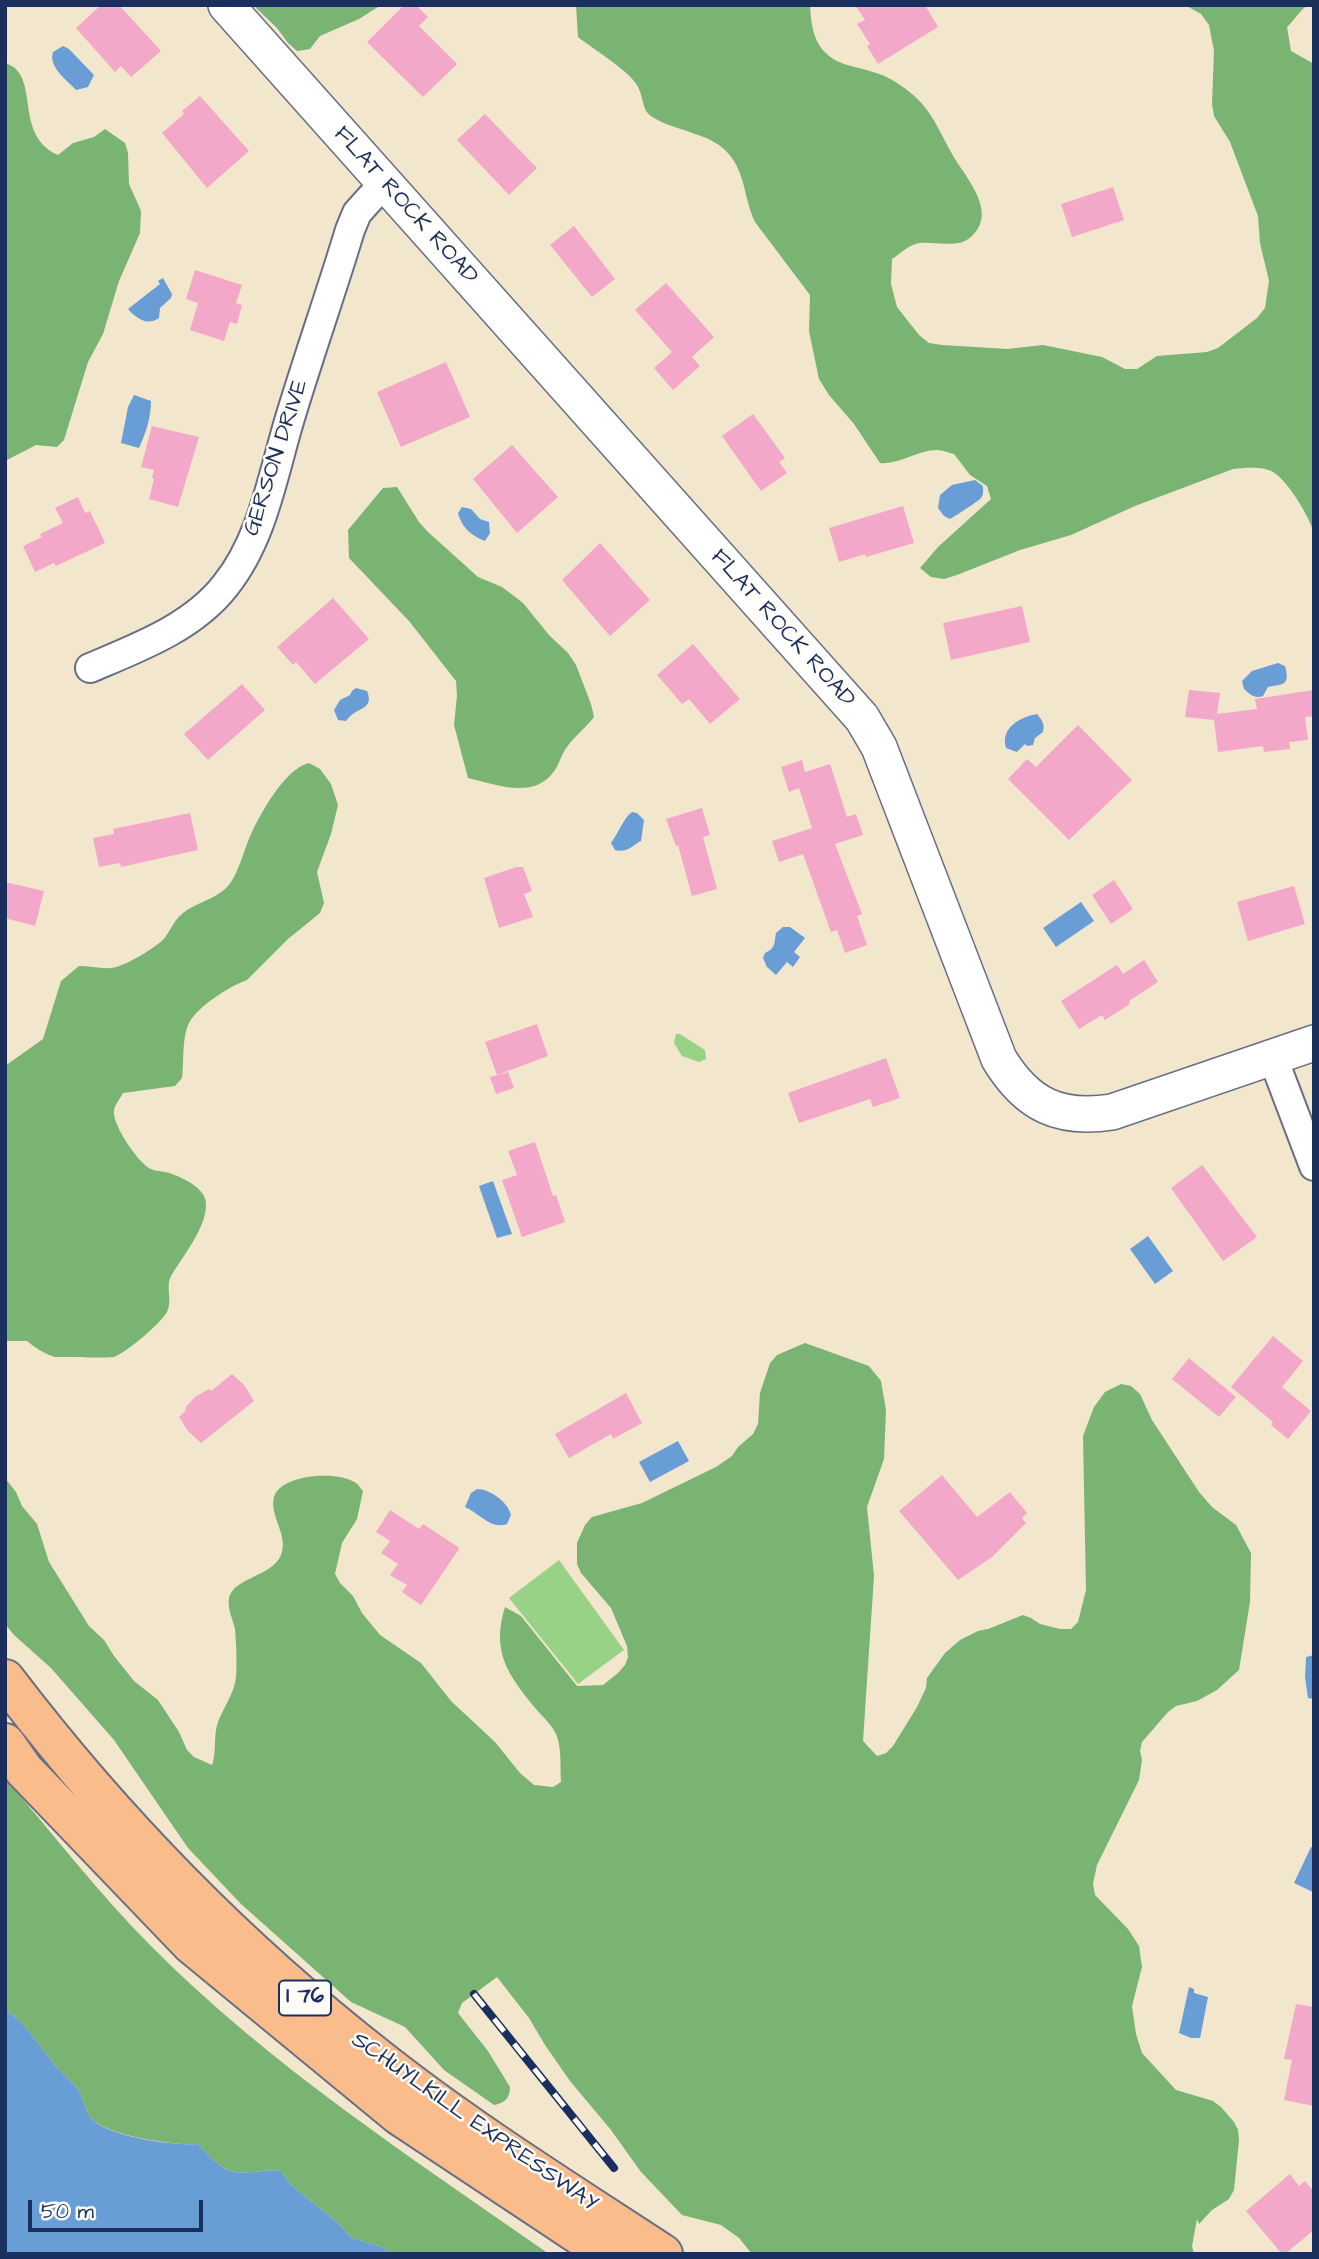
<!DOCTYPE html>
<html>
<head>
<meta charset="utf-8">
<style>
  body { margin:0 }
  #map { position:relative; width:1319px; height:2259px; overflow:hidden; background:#f2e6cd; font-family:"Architects Daughter",sans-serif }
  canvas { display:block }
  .frame { position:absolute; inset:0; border:7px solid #1b2f5e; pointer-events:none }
  .scale { position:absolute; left:28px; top:2200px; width:175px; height:32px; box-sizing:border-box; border:4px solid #1b2f5e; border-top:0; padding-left:9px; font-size:21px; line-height:24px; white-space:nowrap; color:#1b2f5e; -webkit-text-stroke:5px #fdfcf7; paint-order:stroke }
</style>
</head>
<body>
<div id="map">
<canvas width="1319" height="2259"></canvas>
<div class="frame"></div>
<div class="scale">50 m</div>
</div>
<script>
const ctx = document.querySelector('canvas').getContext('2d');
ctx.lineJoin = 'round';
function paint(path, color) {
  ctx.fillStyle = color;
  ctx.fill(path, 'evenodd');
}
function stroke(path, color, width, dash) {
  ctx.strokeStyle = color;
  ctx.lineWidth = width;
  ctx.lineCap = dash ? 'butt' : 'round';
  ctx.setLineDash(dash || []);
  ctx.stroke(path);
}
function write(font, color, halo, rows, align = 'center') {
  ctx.font = font + ' "Architects Daughter",sans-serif';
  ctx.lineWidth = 5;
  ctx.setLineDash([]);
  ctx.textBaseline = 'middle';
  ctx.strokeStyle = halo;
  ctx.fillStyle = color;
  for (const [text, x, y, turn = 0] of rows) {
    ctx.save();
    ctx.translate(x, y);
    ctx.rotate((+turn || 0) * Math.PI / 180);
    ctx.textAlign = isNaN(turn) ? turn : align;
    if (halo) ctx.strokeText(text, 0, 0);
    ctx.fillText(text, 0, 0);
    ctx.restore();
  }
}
const green = new Path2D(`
  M676,1034H680L705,1050L706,1059L699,1062L682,1056L674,1043Z
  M559,1560L624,1650L578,1684L509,1598Z`);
const forest = new Path2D(`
  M253,5H381L359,19L320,36L310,49L297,51L288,43L277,28Z
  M576,5H810C811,23 813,42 827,54C839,66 860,67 876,73C884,75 893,80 900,85C929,104 935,123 951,152C963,175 1000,211 971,237C958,249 935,241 919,243C909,245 901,253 892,259L891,284L897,307L919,335L929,343L942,345L1007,349L1043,345L1102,357L1125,369H1137L1157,356L1207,352L1218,348L1257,318L1265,308L1269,281L1260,243L1258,216L1230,142L1214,116L1212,104L1214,51L1209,25L1201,14L1185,5H1309C1300,9 1294,21 1287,27L1291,51L1314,64V533C1309,516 1288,481 1273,472C1263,466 1244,468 1233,469L1135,506L1071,535L1020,550L957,575L944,579L931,577L920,568L938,547L991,499L987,486L970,475L954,454C949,453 942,450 937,450C917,450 900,465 880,463L854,424L829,395L819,379L809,331L810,295L755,222C742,195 747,166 719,145C702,132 656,126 646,111C642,103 642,90 634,81C624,68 592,48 578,37Z
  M5,63C42,74 12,135 58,155L73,143L94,137L105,129L125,143L128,153L129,184L141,211L140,233L119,281L103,334L88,362L64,440L57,447L36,445L5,461Z
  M397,487L419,522L428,532L478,577L502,587L523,603L549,635L568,653L576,665L591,704L594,717C585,729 572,738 565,750C561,756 559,764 555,770C534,801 496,784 468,778L454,725L457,696L456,681L409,621L349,558L348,530L383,488Z
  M309,763L320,769L331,784L338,805L331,834L317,872L324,903L320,913L288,939L247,980C230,986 192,1009 187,1028C182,1043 184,1062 182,1078L175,1086L123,1093C120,1099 114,1105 114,1112C113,1126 139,1164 151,1169C158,1172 166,1171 172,1174C185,1179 207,1189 206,1205C206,1228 183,1256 171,1276C165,1287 173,1300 167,1312C160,1324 127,1352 114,1357C111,1358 60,1357 55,1357C45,1354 35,1348 27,1341H5V1066L43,1039L61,981L79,966C89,966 101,969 111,968C124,967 153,949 163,940C170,932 174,920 182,914C197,901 220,899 231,882C241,867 244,848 252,832C262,811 285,769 309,763Z
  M805,1343L869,1366L881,1381L886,1410L884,1459L867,1507L874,1576L863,1741L877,1756L886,1753L893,1746L917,1707L926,1688L927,1678L945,1653L960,1640L978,1631L988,1629L1023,1615L1031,1618L1040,1624L1060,1629H1071L1078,1622L1086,1590L1083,1436L1094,1407L1105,1392L1121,1384L1131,1386L1140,1394L1152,1420L1199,1492L1212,1507L1236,1525L1251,1553L1250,1602L1239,1670L1217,1690L1197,1701L1176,1706L1168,1712L1142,1742L1140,1751L1142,1760L1139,1780L1097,1865L1093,1884L1095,1895L1128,1929L1139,1946L1142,1967L1132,2006L1136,2034L1142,2053L1176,2090L1213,2101L1221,2107L1234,2122L1238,2130L1239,2140L1234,2190L1229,2199L1212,2210L1199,2224L1197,2219L1192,2246L1194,2254H752L739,2238L721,2225L682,2215L641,2172L611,2130L570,2081L545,2045L529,2018L497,1977L462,2003L458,2013L488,2051L510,2087C510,2099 504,2103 494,2105L444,2070L405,2027L351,2002L241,1904L188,1848L114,1740L51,1668L14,1635L5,1624V1478L16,1492L22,1506L37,1524L49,1562L89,1626L104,1640L114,1656L134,1681L158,1700L179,1732L187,1750L194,1757L212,1765C217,1751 213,1736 218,1722C222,1711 233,1694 235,1683C238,1674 236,1640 235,1629C233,1620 227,1608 229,1598C234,1577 272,1577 281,1555C289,1535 269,1516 274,1497C280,1474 339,1470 356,1483C358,1484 361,1489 363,1491L357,1519L342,1543L335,1574L340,1583L353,1596L362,1613L380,1635L421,1663L451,1701L495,1742L520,1773L534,1785L553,1787L561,1782C560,1767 562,1748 556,1734C552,1725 543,1717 536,1709C508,1675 491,1652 505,1607L521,1616L577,1686L603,1685L618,1673L625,1665L628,1657L627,1646L611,1608L581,1573L577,1564V1543L585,1525L592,1517L642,1503L716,1467L732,1456L738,1447L753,1434L758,1424L760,1393L770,1363L777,1355Z
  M5,1778C53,1834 99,1894 151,1946C270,2066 412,2158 549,2254H391L382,2247L352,2238L337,2222L291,2185L281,2171C264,2168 239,2178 224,2168C214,2162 206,2152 198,2144C174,2146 113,2136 94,2121C85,2113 84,2098 77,2088C70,2080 62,2073 55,2065C39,2046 26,2023 5,2009Z`);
const water = new Path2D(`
  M63,46L69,49L94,75L88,87L76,90C67,80 48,67 53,52Z
  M163,278L172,294L171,298L160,308L159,318C147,326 137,319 128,309L160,284L158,281Z
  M134,395L151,401C151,417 146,433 139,448L121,443L128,407Z
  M975,480L983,486C983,491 984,494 981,498C980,500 954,517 950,519L944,516L938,508L940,495L952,485Z
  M462,507L471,509L480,519L489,522L490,533L485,541C472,536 461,527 458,513Z
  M1278,663L1285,666C1291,687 1281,684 1268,687L1263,696C1254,699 1250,694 1244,689L1242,681L1252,671Z
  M356,688L367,691C375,711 356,706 346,721L338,720L334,710L340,700L350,695L352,691Z
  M1037,714C1042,720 1045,724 1043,732L1035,738L1033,745L1027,746L1025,744L1017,752L1006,748C1000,728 1020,717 1037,714Z
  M632,812L637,813L644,820L641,841C631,846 628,853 615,850L611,843C618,834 624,817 632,812Z
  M1081,902L1094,921L1056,947L1043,928Z
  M783,927H790L805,938L794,952L800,957L793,967L787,962L776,975L767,967L763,958L765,953C776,948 774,943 776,933Z
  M493,1181L512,1234L497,1238L479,1186Z
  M1148,1236L1173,1271L1155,1284L1130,1249Z
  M678,1441L689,1461L650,1482L639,1462Z
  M477,1489C490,1489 508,1502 511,1515L507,1524C491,1530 479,1513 465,1507L471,1493Z
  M1314,1655V1699L1308,1698L1305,1677L1306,1657Z
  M1311,1847L1314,1848L1313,1892L1294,1883Z
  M1189,1987L1194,1989V1993L1208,1997L1200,2038H1191L1179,2033Z
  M5,2009C26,2023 39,2046 55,2065C62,2073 70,2080 77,2088C84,2098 85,2113 94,2121C113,2137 173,2146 198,2144C206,2152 214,2162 224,2168C239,2178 264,2168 281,2171L291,2185L337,2222L352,2238L382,2247L391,2254H5Z`);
const building = new Path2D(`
  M101,5H119L161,51L131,77L121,66L115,72L76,28Z
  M404,5H416L428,17L419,26L457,64L423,97L367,42Z
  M855,5H925L938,27L878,64L867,46L870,44L857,24L865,20Z
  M200,96L249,151L207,188L162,133L184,114L182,111Z
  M485,114L537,168L509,195L457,140Z
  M1113,187L1124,220L1072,237L1061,204Z
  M574,226L615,279L592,297L550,245Z
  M195,270L242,285L236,303L242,305L237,324L230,322L224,341L190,330L198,303L186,299Z
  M666,283L714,337L692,357L700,366L673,390L654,368L672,352L635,310Z
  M446,362L470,417L401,447L377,392Z
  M753,414L785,458L779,462L787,473L761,491L722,436Z
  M152,426L199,437L178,507L149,499L154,479L152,478L154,470L141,467Z
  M512,445L558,497L517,533L473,479Z
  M78,497L85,513L90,511L105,543L56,566L54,563L35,572L23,546L42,537L40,534L63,523L55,508Z
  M903,506L914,543L866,557L865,554L839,562L829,528Z
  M600,543L650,600L610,636L562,580Z
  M333,598L369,639L315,684L296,662L293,665L277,647Z
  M1022,606L1030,642L951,660L943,623Z
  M693,644L740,699L710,724L689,699L682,704L657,675Z
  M242,684L265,710L208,760L184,734Z
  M1189,690L1220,693L1217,714L1257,709L1255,699L1314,690V716L1305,717L1308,740L1289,742L1290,749L1264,752L1263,746L1218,752L1214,720L1185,717Z
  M1078,725L1132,780L1069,840L1008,779L1027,759L1036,767Z
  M802,760L805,772L830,764L847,817L856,814L863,835L835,844L862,914L857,916L867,945L845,953L837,930L831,932L803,854L779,862L772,841L812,828L799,788L789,792L781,767Z
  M702,808L710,835L703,837L717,889L692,896L678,845L676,846L666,819Z
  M190,813L198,850L121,867L120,863L99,867L93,838L114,834L113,829Z
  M516,867H523L532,891L524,894L533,917L499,928L484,878Z
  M1114,880L1133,909L1111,924L1092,895Z
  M5,882L44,891L35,926L5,918Z
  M1294,886L1305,924L1248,941L1237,902Z
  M1144,960L1158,982L1129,1001L1130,1004L1105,1020L1102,1015L1079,1029L1061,1001L1117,965L1123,974Z
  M537,1024L548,1056L497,1075L485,1042Z
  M886,1058L900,1098L873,1107L870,1099L799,1123L788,1093Z
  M508,1072L514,1088L496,1094L490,1077Z
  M535,1142L553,1196L556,1195L565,1222L522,1237L502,1180L517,1175L508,1151Z
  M1202,1165L1257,1237L1223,1261L1171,1188Z
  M1273,1336L1303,1361L1282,1387L1311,1411L1288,1439L1271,1425L1273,1422L1231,1387Z
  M1189,1358L1236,1397L1219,1417L1172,1379Z
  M232,1374L245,1386L254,1401L201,1443L188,1431L179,1417L186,1410L185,1408L195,1397L209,1389L211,1391Z
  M626,1393L642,1423L613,1439L611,1434L569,1458L555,1434Z
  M942,1475L977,1517L1010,1492L1027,1513L1022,1518L1026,1523L992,1557L958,1580L899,1511Z
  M390,1510L419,1529L423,1524L458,1547L459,1549L421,1605L402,1592L407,1585L390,1575L398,1564L381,1553L390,1541L376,1532Z
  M1296,2004L1314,2007V2106L1284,2100L1292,2060L1284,2059Z
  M1290,2174L1299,2186L1305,2181L1314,2192V2230L1285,2254H1282L1246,2211Z`);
const minor = new Path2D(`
  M90,668C137,648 192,628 225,586C263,539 273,474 290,418C309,355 331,293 350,230L357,213L384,183
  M1273,1058L1314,1166`);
const tertiary = new Path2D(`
  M226,5L862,718L879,747L999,1059C1027,1105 1059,1120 1112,1112L1314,1043`);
const motorway = new Path2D(`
  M5,1679C113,1821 238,1949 379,2059C469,2130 567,2191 663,2254
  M5,1743L24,1770L191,1944L400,2116L608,2254`);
const rail = new Path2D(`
  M474,1994L614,2168`);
const shields = [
  [305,1998,52]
];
const shieldNames = [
  ["I 76",305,1998]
];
const streetNames = [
  ["FLAT ROCK ROAD",405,206,48],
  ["GERSON DRIVE",277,458,-72],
  ["FLAT ROCK ROAD",782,629,48],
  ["SCHUYLKILL EXPRESSWAY",474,2123,35]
];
paint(green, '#97d286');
paint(forest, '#79b473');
paint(water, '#699dd5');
paint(building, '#f3a8ca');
stroke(minor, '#666f85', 32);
stroke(tertiary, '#666f85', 38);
stroke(motorway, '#666f85', 42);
stroke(minor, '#fff', 28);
stroke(tertiary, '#fff', 35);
stroke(motorway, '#fabc8b', 38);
stroke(rail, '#1b2f5e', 8);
stroke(rail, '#fdfcf7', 5, [16]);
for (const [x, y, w] of shields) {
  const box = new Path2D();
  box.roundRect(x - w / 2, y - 17.5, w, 35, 5);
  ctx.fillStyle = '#fdfcf7';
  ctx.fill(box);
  stroke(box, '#1b2f5e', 2);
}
write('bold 21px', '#1b2f5e', null, shieldNames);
write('23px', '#1b2f5e', '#fdfcf7', streetNames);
</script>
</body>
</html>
